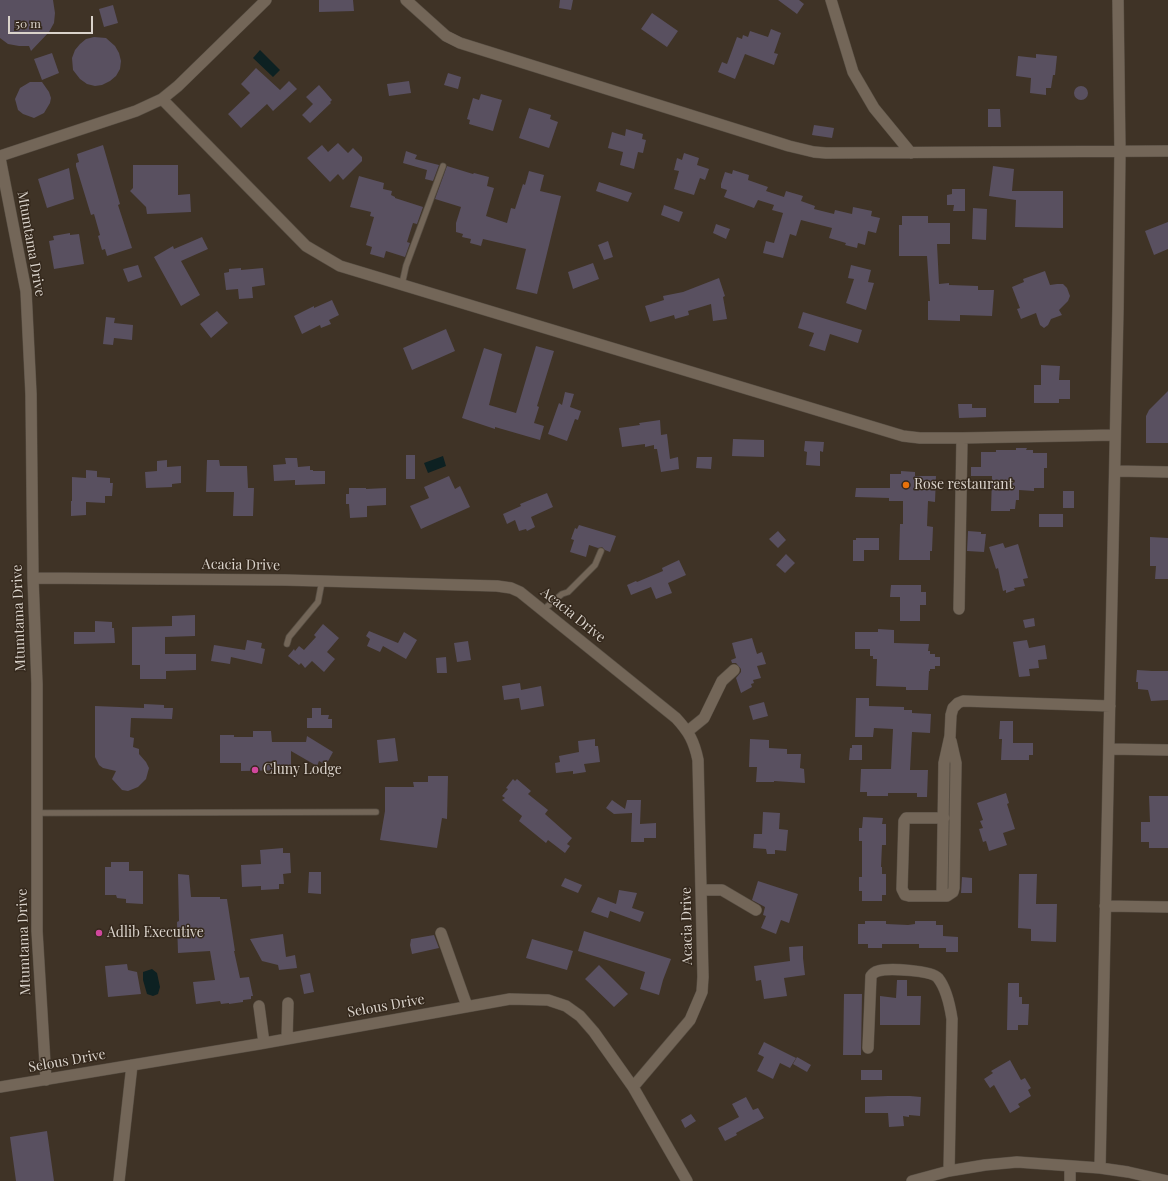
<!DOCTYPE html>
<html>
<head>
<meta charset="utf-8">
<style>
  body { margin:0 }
  #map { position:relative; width:1168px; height:1181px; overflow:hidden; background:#3f3326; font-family:"Playfair Display",serif }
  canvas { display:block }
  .scale { position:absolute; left:8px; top:16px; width:85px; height:18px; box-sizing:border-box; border:2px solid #dad3cb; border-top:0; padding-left:5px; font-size:12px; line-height:14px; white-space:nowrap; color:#dad3cb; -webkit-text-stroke:3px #35291d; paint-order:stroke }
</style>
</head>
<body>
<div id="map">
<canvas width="1168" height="1181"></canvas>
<div class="scale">50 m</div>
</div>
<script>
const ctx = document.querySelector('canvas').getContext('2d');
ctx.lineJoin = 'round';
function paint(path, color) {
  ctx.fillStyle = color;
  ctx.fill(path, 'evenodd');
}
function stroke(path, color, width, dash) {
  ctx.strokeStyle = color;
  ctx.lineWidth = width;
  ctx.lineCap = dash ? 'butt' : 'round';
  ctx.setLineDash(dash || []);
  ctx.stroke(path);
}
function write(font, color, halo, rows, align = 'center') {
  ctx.font = font + ' "Playfair Display",serif';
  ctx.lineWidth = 3;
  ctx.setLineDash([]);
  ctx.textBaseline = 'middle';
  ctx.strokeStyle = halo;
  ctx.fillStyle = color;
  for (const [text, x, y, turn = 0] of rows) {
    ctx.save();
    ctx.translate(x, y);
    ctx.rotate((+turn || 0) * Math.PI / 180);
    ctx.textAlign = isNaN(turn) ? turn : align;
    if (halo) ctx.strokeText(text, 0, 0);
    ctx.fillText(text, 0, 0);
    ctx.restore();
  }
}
const water = new Path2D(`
  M260,50L280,70L273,77L253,58Z
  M443,456L446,466L428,473L424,463Z
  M152,969L157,973L160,987L158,994L153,996L147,994L143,980V972Z`);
const building = new Path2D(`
  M0,0H53L55,13L54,23L49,32L31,51L29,46H19L8,44L0,38Z
  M319,0H353L354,11L319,12Z
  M560,0H573L571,10L559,8Z
  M778,0H799L804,4L797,14Z
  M113,5L118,23L104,27L99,9Z
  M652,13L678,31L667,47L641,29Z
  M771,29L781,33L774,53L778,54L774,65L745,54L735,79L718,72L722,62L727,64L737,37L742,39L743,35L748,37L750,31L768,37Z
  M94,37L106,38L115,46L119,53L121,61L120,69L116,76L110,81L102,85L95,86L87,84L80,79L73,70L72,58L75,50L80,44L86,39Z
  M52,53L59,73L42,80L34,59Z
  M1036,54L1057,56L1055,75H1053L1051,88H1046V95L1030,93L1031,78L1016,76L1018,56L1036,58Z
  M256,68L280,90L289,81L297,89L273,111L267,104L241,128L228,114L250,93L241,84Z
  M448,73L461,77L458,89L444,85Z
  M409,81L411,93L389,96L387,84Z
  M30,82H42L49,92L51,98L50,103L44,113L34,118L23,114L18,110L15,99L20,88Z
  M319,85L332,100L330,102L331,103L310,123L302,115L313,104L306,97Z
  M1074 93a7 7 0 1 1 14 0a7 7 0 1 1-14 0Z
  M481,94L502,100L493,131L469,124L470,120L467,119L473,98L479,100Z
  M529,108L551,115L550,119L558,122L549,148L519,138Z
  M988,109H1000L1001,127H988Z
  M814,125L834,128L832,138L812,135Z
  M626,129L643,134L642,139L646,140L643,153L638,152L634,169L620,165L623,152L608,148L612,132L625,136Z
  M338,143L348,153L353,148L362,157V161L343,180L338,174L330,182L307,158L322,145L328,152Z
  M103,145L120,204L118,205L132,248L107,256L105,249L102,250L98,236L100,235L94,214L91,215L76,166V163L79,162L77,154Z
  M406,151L417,155L415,159L439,165L433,181L425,179L427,170L403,163Z
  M684,153L699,158L697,165L709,169L705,180L700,178L694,195L674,189L679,171L674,170L677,158L682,160Z
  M133,165H178V195L190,194L191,212L147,214L146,207L130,191L133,188Z
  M447,166L473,174L474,173L489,177L487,186L494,188L486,216L507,223L511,208L515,209L523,184L525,185L529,171L544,175L540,191L561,196L537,294L516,289L526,249L483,239L481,246L470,243L471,239L462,237L463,234L456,232V223L461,207L435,199Z
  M993,166L1014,169L1012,191H1063V228L1015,227L1016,200L989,196Z
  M69,168L74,199L47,208L38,179Z
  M733,170L749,175L748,180L768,187L766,191L784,197L786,191L803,196L801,201L815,206L814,209L834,214L835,210L852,214L853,207L872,211L871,216L880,218L876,233L868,231L865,245L858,243L857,248L845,245L846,243L829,238L832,228L801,220L796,236L790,234L783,258L763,253L766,241L774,243L783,213L772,210L774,205L758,200L754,208L724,197L727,190L721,188V184L725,172L732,174Z
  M359,176L384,183L383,189L392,191L391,195L395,197V198L423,207L417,224L413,223L407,242L410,243L405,257L386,251L384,258L370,254L372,247L366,245L374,217L370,216L371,212L350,207Z
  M599,182L632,193L628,202L596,191Z
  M952,189H965V211H953L954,205H947V195L952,194Z
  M664,205L683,212L679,222L661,215Z
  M973,208L987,209L986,240L972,239Z
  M902,216H928V223H950V244H937L939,284L949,283V285L978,286V290H994L992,316L960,315V321L928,320V301H930L927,256H899V225H902Z
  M1168,222V249L1154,255L1145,231Z
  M716,224L730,229L726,239L713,233Z
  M70,233V235L79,234L84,264L54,269L49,241L54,240L53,236Z
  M202,237L208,249L181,261L200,295L181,306L154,257L173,246L174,249Z
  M608,241L613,257L604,260L598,245Z
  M593,263L599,279L573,289L568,272Z
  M138,265L142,277L128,282L123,269Z
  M851,265L871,270L868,282L874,283L866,310L846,303L854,279L848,278Z
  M241,268V270L263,268L265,285L252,287L253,298L239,299L238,289L226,290L224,273L229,272V269Z
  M1045,271L1050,285L1057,284H1063L1067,288L1070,296L1068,301L1059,310L1062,315L1051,319L1048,325L1044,328L1040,325L1036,313L1021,319L1017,309L1020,308L1012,287L1024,282L1023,279Z
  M719,278L725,296L723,297L727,319L713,321L711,304L688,311L689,315L675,319L674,315L650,322L645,306L664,300L663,296L683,292Z
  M332,300L339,315L329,320L331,324L321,328L320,325L302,334L294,316L314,306V308Z
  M217,311L228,323L211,338L200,324Z
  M803,312L862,330L858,343L830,334L825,351L809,346L814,333L798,328Z
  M106,317L115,318L114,323L133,325L132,340L114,338L113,345L103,344Z
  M446,329L455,351L412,370L403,348Z
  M536,346L554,351L537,406L539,407L534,423L544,426L540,440L495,427V429L462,418L484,348L502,354L489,405L516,413Z
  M1041,365L1060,366L1059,380H1070V399H1059V403H1034V385H1041Z
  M1168,391V443H1146V416L1149,410Z
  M565,392L574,394L570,407L581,411L578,420L575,419L567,441L548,434L559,403L562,405Z
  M958,404H972V408H986V417L959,418Z
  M660,420L661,435L667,434L670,459L678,457L679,469L661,472L657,449H654V445L645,447V444L622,447L619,428L640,425L639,423Z
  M733,439L764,440V457L732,456Z
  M805,441L824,442L823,452L820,451V466L806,465L807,452L804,451Z
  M1016,448H1027L1026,450H1033V453H1047V468H1044V488H1034V491L1019,490V500H1016L1015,509H1010V511H991L992,476H971V467H981V452H996V450H1016Z
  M406,455H415V479H406Z
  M697,457H712L711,469L696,468Z
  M285,458H297L298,467L310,466V470H313V471H325V484L295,485V480L274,481L273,465L286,464Z
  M167,460V467L181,466V483L172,484V487L146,488L145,472L157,471V461Z
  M207,460H219L220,466H247L248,488H254L253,516H233L234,492H206Z
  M86,470L97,471V477L110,478V483H113L112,496H105V503L86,502V515L71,516V501H72V477L86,478Z
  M901,471L915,472V476H936L935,502L928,501L927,526L933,527L932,551H930V560H899L900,524H903V501H889V498L855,497L856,488H890V474H901Z
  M449,476L455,489L460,486L470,507L421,529L410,506L429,498L424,487Z
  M349,488H366V489L386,488V505L367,506V517L350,518L349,504H346V494H349Z
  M1063,491H1074V508H1063Z
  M547,493L553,507L531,517L535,527L527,531L526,529L519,531L515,520L507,524L503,514L521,506L520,504Z
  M1039,514H1063V527H1039Z
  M579,525L616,536L610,552L605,550L602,547L598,548L589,545L586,557L570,552L574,540L571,539L575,528L577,529Z
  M778,531L786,540L778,548L769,539Z
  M968,531L981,532V534H986L984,552L967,551Z
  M1150,537L1168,538V579H1155L1156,566H1150Z
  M856,538H879V550H864V561H853V540H856Z
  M1003,543L1005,548L1018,544L1028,578L1023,579L1025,586L1014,588L1015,590L1006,593V590L1003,591L998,568L996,569L989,547Z
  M786,554L795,563L785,573L776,565Z
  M679,560L686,575L668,583L672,593L656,599L651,587L631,595L627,585L636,581L637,582L663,571L662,568Z
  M891,585H921V592H926V605H920V621H900V597H890Z
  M195,615V636L165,637V654H196V670L166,671V679H140V665H132V627L172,626V616Z
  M1034,618L1035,626L1025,628L1023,620Z
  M95,621L112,622V628H114L115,643L74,644V632H95Z
  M323,624L339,638L327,652L335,659L324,672L312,661L305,668L301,663L299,665L288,656L294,649L295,651L299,646L304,650L316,637L314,635Z
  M878,629L894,630V643L929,644L928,651H930V654H935V657H940V666H935V669H930V671H929L928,690H906V687L876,686L877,659H873V656H870V649H855V632H878Z
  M369,631L398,643L404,632L417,640L406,659L383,646L380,652L367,646L370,639L366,636Z
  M752,638L757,654L762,652L766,664L757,666L761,678L753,680L754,683L751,684L752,687L741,693L736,678L741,672V669L736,663H732L731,660L736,658L732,643Z
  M247,640L262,643L261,648L265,649L262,664L231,657L230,664L211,661L214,645L245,650Z
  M1027,640L1029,648L1045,645L1047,659L1038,660L1039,668L1029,669L1030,676L1019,677L1013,642Z
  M468,641L471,660L457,662L454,643Z
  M446,657L447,673H437L436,658Z
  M1137,670L1152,671H1168V700L1151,701L1148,690L1138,689V682H1136Z
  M520,683L521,690L541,686L544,706L521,710L519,698L504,700L502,686Z
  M856,698H869V706L904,707V710H912V713L931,714L930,733L912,732L910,770H928L927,797H917V793H888V796H867V792H860L861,769H891L893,729L874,728L873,737H855Z
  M764,702L768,716L753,720L749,706Z
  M144,704L164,705V708H173L172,719L131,718L130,737L134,738L133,747L139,749V754L146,762L149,768L146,779L138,787L128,791L122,790L112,779L116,771L103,768L99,765L95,757V706L144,708Z
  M312,708H321V715H329L328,719H332V728H307V718H312Z
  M1000,721H1013V743H1033V755H1029V760H1001L1002,739H999Z
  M253,731H271L272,742H306L307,736L333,752L326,765L319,761L317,766L291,751V770L241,771V763H220V735H234V737H253Z
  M395,738L398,761L379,763L377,740Z
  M595,739V746H598L600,762L584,764L586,772L573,774V771L556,773L555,763L560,762L559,756L579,752L578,741Z
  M750,739L769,740V748L787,749V754H801L800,768L804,769L805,783L774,781V782H756L757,767H749Z
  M852,745H862V760H849L850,748H852Z
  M428,776H448L447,819L442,818L437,848L380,840L385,811V787H414L413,782H428Z
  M513,779L515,781L517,779L531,791L528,794L548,810L545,814L572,838L567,844L570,846L565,853L548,840L546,843L519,821L522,816L502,800L505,798L502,796L508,789L506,788Z
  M1006,793L1009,803L1007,804L1015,829L1003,833L1007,845L989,851L986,841L983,842L979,829L983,828L980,821L983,820L977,803Z
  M1149,796H1168V848H1149V842H1141V822H1150Z
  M612,800L625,809L627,800H641L640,824L656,823V838H644V842H631L632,813L614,814L606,808Z
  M763,812L780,813L779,829L788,830L786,851L775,850V854H767L766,849L753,848L754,834H762Z
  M863,817L883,818L882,824H886V845H882L881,867H882V874H886V895H882V901H862V891H859V877H862V841H859V828H862Z
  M283,848V853H290L291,873L283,874L284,884H279V889L261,890V886L242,887L241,865L261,864L260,850Z
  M111,862H129V871H143V904L126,903V899L117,898L116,895H105V867H111Z
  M309,872H321V894L308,893Z
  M178,874L189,875L191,897H220V899H227L235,951H234L240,978L249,977L253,996H251V999L243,1000V1002L229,1004V1003L221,1004L220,1001L196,1004L193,982L215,980L210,951L178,953L177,922L179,921Z
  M1019,874H1037L1036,904H1057L1056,942L1031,941V929L1018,928Z
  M962,877L972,878V893H961Z
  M565,878L582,885L578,893L561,886Z
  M758,881L798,894L789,923L781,920L776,934L761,928L766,916L763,915L765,907L752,900Z
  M619,890L637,893L632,908L644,912L640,922L610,911L608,918L591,912L598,897L616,904Z
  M865,921H886V924L908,925L915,924V921H936V925H943V936L958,937V952H946V948H919V944H882V948H868V944H858V924H865Z
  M584,931L671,959L663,980L659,995L640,989L645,972L578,951Z
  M283,934L286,957L295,955L297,968L279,970L278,965L262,961L250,939Z
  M434,935L439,948L412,954L410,945L411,939Z
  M532,939L573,951L567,970L526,958Z
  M803,946V958L805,975L784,978L787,996L764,999L761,980L756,981L754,966L790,961L789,947Z
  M127,964L128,970L137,972L141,994L108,997L105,966Z
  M599,965L628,994L614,1007L585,979Z
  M310,973L314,992L304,994L300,975Z
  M897,980H907V996H921L920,1025H880V996L896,998Z
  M1008,983H1019V997H1022V1004H1029L1028,1025H1018V1030H1007Z
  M844,994H862L861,1055H843Z
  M764,1042L796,1058L790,1068L780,1063L773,1079L757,1071L764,1057L758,1054Z
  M797,1057L811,1065L807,1072L793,1064Z
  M1010,1060L1021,1080L1025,1078L1031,1088L1028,1090L1031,1096L1018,1104L1020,1107L1010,1113L994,1085L990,1088L984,1079L993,1073L991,1071Z
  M861,1070H882V1080H861Z
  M888,1096H910L921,1097L920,1116L909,1115V1117L903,1116L904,1126L889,1127L888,1113H865V1097Z
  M746,1097L753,1110L758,1108L764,1118L736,1133L737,1135L725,1141L718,1128L739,1117L732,1104Z
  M691,1114L696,1121L685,1128L681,1120Z
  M47,1131L54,1181H16L10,1137Z`);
const service = new Path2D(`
  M402,284L406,266L443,166
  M543,610L562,594L568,592L595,565L601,551
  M287,644L289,637L318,602L322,581
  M36,813L376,812`);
const minor = new Path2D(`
  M406,0L446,36L460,43L789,146L814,152L826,153L1168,151
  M831,0L853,72L874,108L911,153
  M162,99L306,246L340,266L903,436L920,438H962L1115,435
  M0,156L136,111L162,99L178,86L266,0
  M0,158L26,291L31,394L33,578L37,684V931L46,1080
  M1115,471L1168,472
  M33,578L285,580L497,586L511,588L520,592L676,718C689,732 694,741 698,760L703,977L702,992L690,1020L633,1087
  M959,609L962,438
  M688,731L704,718L722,681L734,670
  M1109,749L1168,750
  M944,818H906L904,821L902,889L905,895L909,896H947L953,892L954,888L956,763L951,741
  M701,890H722L756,910
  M942,896L944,763L950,736L951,715L953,708L958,703L963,701L1110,706
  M1105,906L1168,907
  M441,933L467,1006
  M259,1006L264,1043
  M287,1039L288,1003
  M868,1048L871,976C873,973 874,972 878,971C888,968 931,970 938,978C946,988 950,1006 952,1019L949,1171
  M0,1087L259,1044L510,999L548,1000L566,1006L580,1016L594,1032L633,1087L687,1181
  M1070,1166V1181
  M1100,1168L1118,309L1120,151L1118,0
  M119,1181L132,1065
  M912,1181L949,1171L985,1165L1017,1162L1100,1168L1128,1172L1167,1181`);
const markers = [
  [906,485,4,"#e8710a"],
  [255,770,4,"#d1479c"],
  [99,933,4,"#d1479c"]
];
const streetNames = [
  ["Mtumtama Drive",31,244,80],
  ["Acacia Drive",241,565,1],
  ["Acacia Drive",573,615,39],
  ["Mtumtama Drive",19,618,-92],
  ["Acacia Drive",687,926,-91],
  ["Mtumtama Drive",24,942,-92],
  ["Selous Drive",386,1006,-10],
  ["Selous Drive",67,1061,-10]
];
const poiNames = [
  ["Rose restaurant",914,485],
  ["Cluny Lodge",263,770],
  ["Adlib Executive",107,933]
];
paint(water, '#0d2122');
paint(building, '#595060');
stroke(service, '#584f44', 7);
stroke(minor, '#584f44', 12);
stroke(service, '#736658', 5.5);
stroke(minor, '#736658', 11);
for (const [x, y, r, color] of markers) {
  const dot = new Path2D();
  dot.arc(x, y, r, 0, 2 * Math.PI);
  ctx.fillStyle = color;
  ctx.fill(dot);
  stroke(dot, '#35291d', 1.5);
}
write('14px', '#dad3cb', '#35291d', streetNames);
write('14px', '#dad3cb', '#35291d', poiNames, 'left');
</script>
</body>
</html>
